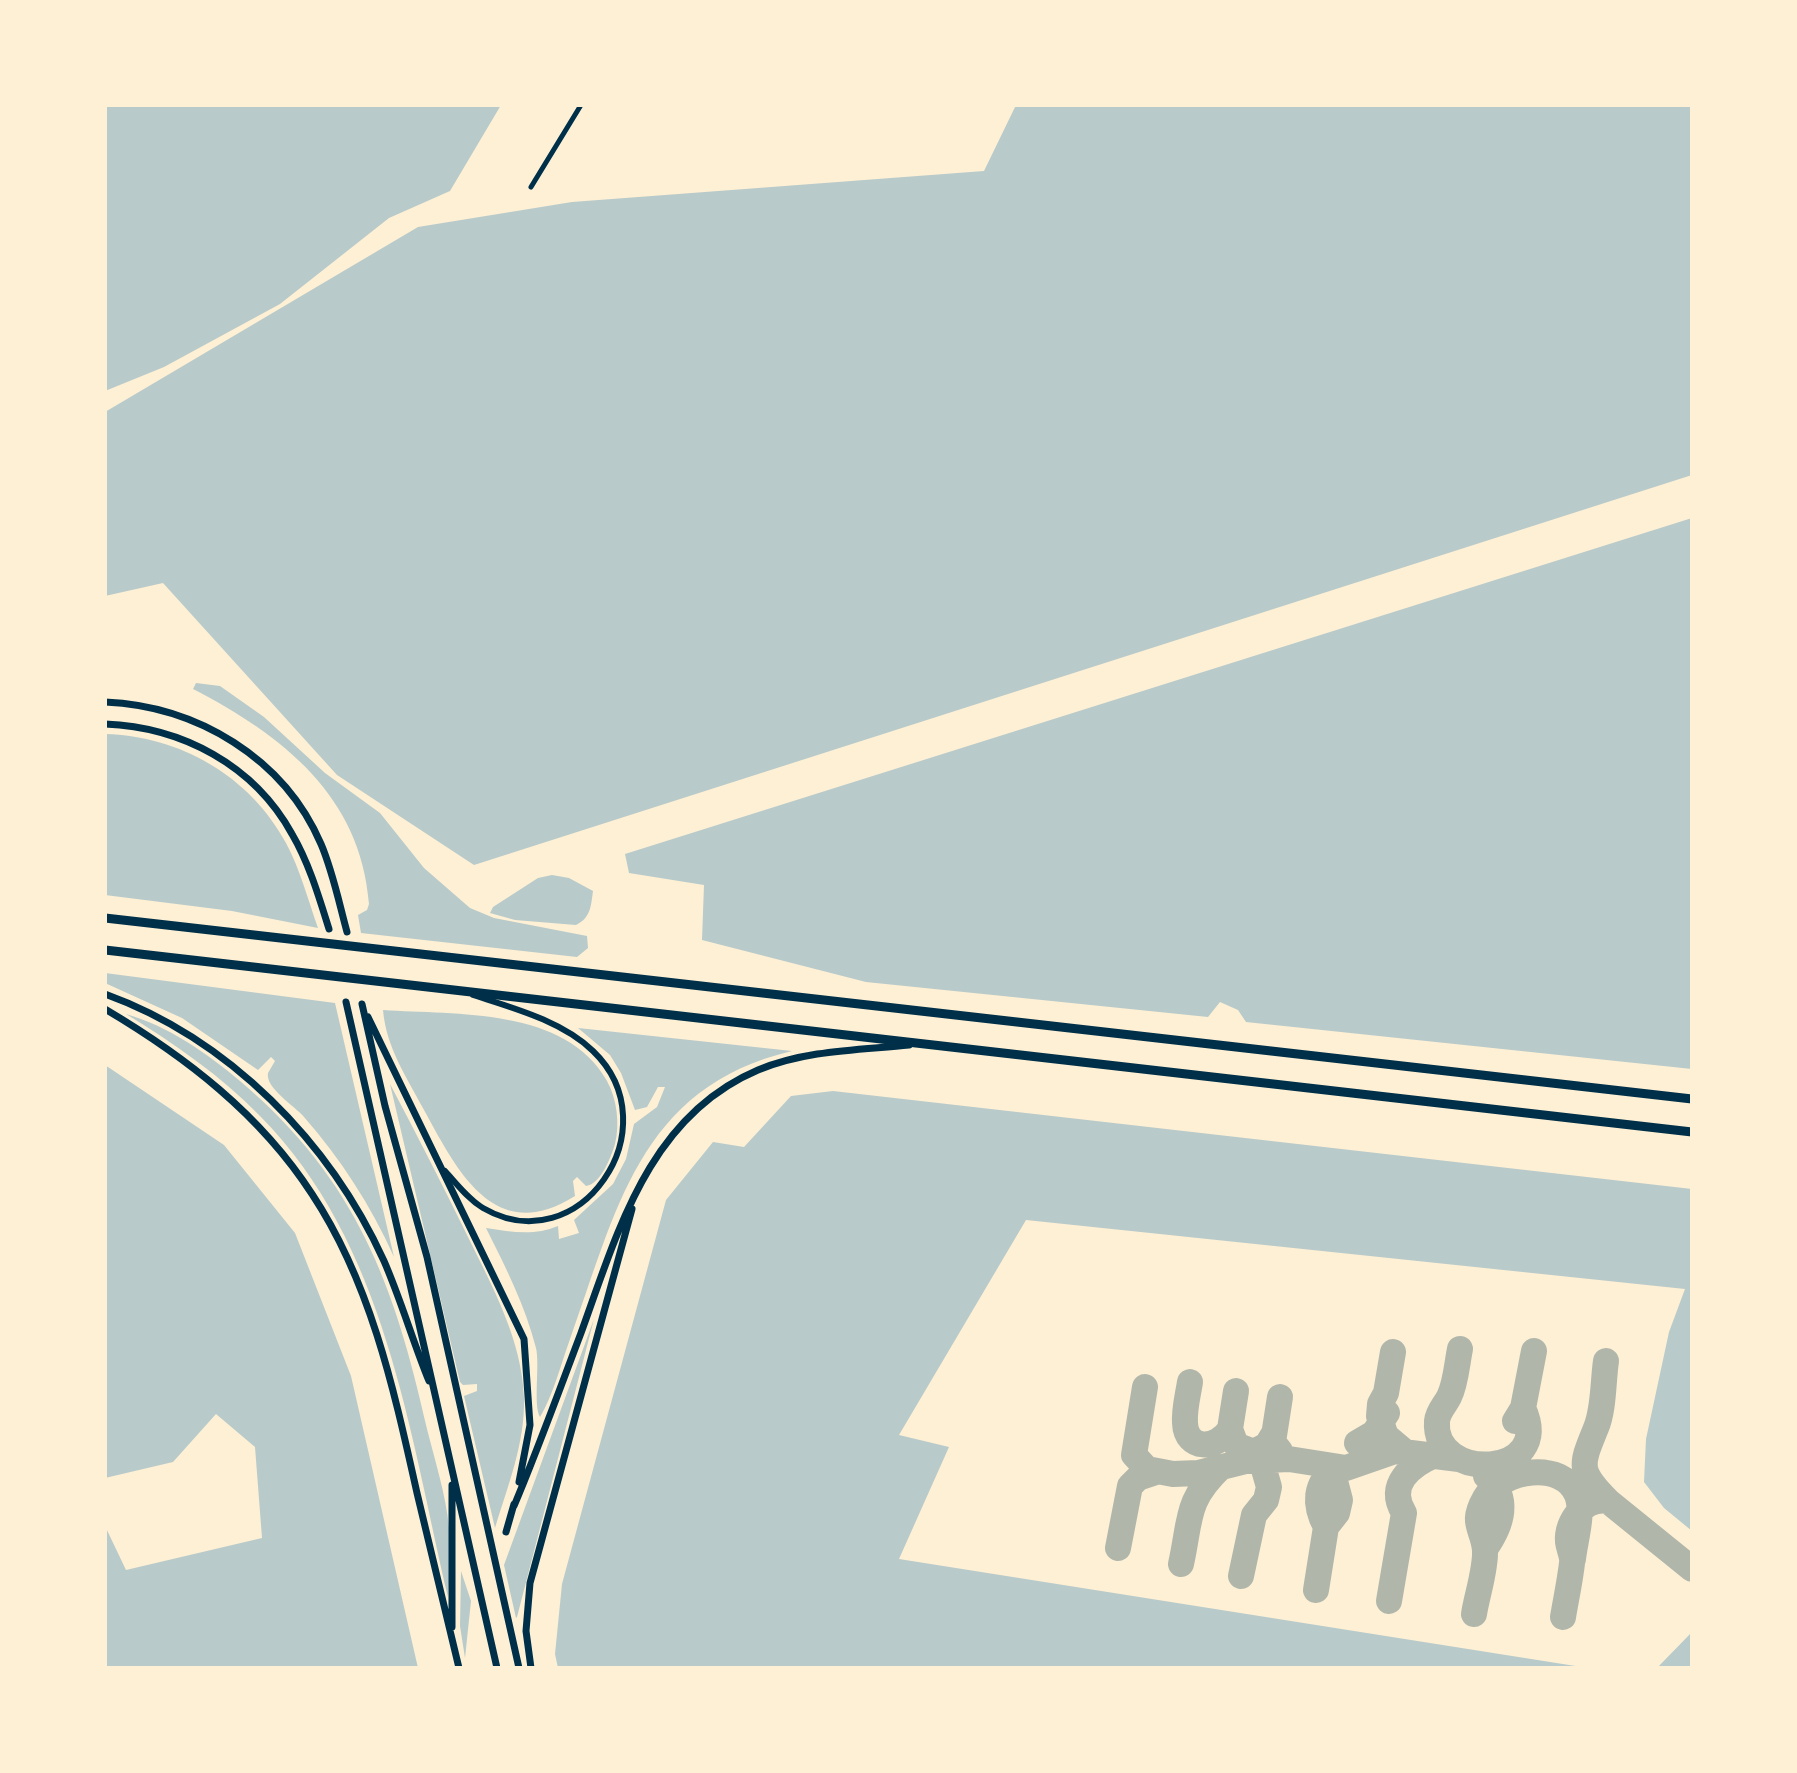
<!DOCTYPE html>
<html>
<head>
<meta charset="utf-8">
<style>
  body { margin:0 }
  #map { position:relative; width:1797px; height:1773px; overflow:hidden; background:#fdf0d5; font-family:Montserrat,sans-serif }
  canvas { display:block }
  .frame { position:absolute; inset:0; border:107px solid #fdf0d5; pointer-events:none }
</style>
</head>
<body>
<div id="map">
<canvas width="1797" height="1773"></canvas>
<div class="frame"></div>
</div>
<script>
const ctx = document.querySelector('canvas').getContext('2d');
ctx.lineJoin = 'round';
function paint(path, color) {
  ctx.fillStyle = color;
  ctx.fill(path, 'evenodd');
}
function stroke(path, color, width, dash) {
  ctx.strokeStyle = color;
  ctx.lineWidth = width;
  ctx.lineCap = dash ? 'butt' : 'round';
  ctx.setLineDash(dash || []);
  ctx.stroke(path);
}
const green = new Path2D(`
  M105,105H501L450,191L389,218L280,304L164,367L105,391Z
  M1016,105H1692V475L474,865L337,775L163,583L105,596V412L418,227L572,202L984,171Z
  M1692,518V1069L1246,1022L1238,1010L1220,1002L1208,1017L866,982L702,940L704,885L629,873L625,854Z
  M196,683L220,686L264,717L325,773L380,813L424,868L470,908L494,918L587,936L588,948L577,957L361,933L358,915L367,910L369,904C361,796 282,735 193,689Z
  M105,734C180,736 250,776 286,843C300,869 308,900 318,928L232,911L105,895Z
  M552,875L569,878L593,891C591,905 591,918 576,925L515,920L490,913L493,907L538,878Z
  M105,973L335,1003L394,1257C371,1206 341,1159 304,1117C295,1106 265,1088 268,1073L275,1061L271,1057L258,1070L182,1018L105,983Z
  M383,1010C456,1015 566,1007 607,1081C617,1099 620,1124 615,1144C611,1157 601,1184 586,1186L577,1177L573,1181L575,1196C494,1247 457,1170 424,1110C407,1078 386,1047 383,1010Z
  M126,1014C168,1026 207,1053 240,1081C356,1179 395,1285 427,1429C435,1461 446,1495 449,1528C452,1551 449,1574 448,1597C409,1431 386,1243 260,1116C220,1075 175,1044 126,1014Z
  M578,1028L792,1051C638,1087 616,1213 569,1342C560,1367 553,1395 540,1417C533,1405 540,1366 536,1348C525,1305 506,1268 486,1228C512,1232 534,1236 558,1226L559,1239L579,1233L574,1220L613,1184L626,1159L634,1124L657,1107L665,1087H658L647,1107L635,1110L621,1073L610,1055Z
  M105,1065L224,1145L295,1233L351,1376L418,1668H105V1526L126,1570L262,1538L255,1447L216,1414L173,1462L105,1478Z
  M390,1084C417,1135 443,1186 468,1237C493,1288 522,1340 524,1398C525,1444 508,1485 495,1528L464,1396L477,1391V1384L463,1385L460,1382Z
  M833,1091L1692,1189V1531L1664,1508L1644,1482L1646,1439L1669,1332L1685,1289L1026,1220L899,1435L949,1447L899,1559L1588,1668H558L555,1654L562,1584L666,1200L713,1142L744,1147L791,1096Z
  M594,1319L517,1617L516,1618L504,1565Z
  M461,1571L471,1601L465,1658L460,1626Z
  M1692,1632V1668H1657Z`);
const taxiway = new Path2D(`
  M1460,1349C1457,1363 1456,1383 1449,1397C1445,1405 1438,1411 1437,1421C1432,1483 1556,1479 1523,1408
  M1393,1352L1386,1393L1380,1404L1379,1416L1386,1436L1405,1452
  M1606,1361C1603,1381 1604,1409 1596,1428C1581,1465 1577,1470 1608,1501
  M1190,1382C1188,1395 1184,1410 1185,1423C1186,1451 1217,1450 1230,1429
  M1145,1387L1134,1455L1147,1469L1173,1474L1198,1473L1246,1461L1289,1459L1346,1468L1395,1451L1459,1459
  M1236,1391L1230,1429L1236,1445L1254,1452L1267,1445L1273,1435
  M1515,1421L1523,1408L1534,1351
  M1357,1443L1374,1433L1387,1413
  M1280,1451L1273,1442L1280,1397
  M1326,1527C1314,1505 1314,1484 1336,1467
  M1118,1548L1130,1486L1138,1478L1156,1472
  M1485,1549C1502,1525 1511,1498 1486,1476
  M1181,1564C1191,1519 1185,1501 1221,1467
  M1241,1576L1254,1515L1266,1500L1269,1487L1263,1466L1247,1452
  M1316,1590L1326,1527L1337,1513L1340,1500L1335,1481L1323,1465
  M1389,1601L1404,1513C1386,1485 1411,1465 1435,1455
  M1474,1614C1477,1595 1486,1569 1485,1550C1483,1528 1470,1524 1485,1498C1502,1469 1563,1460 1577,1495C1584,1513 1575,1540 1573,1559
  M1563,1617C1566,1599 1570,1581 1572,1563C1573,1556 1569,1550 1568,1542C1566,1521 1585,1497 1608,1501L1692,1569`);
const minor = new Path2D(`
  M531,187L581,105`);
const tertiary = new Path2D(`
  M445,1171C457,1184 468,1199 483,1208C579,1264 673,1128 593,1051C562,1021 513,1008 473,995`);
const secondary = new Path2D(`
  M105,702C197,706 284,758 321,844C333,872 339,903 347,932
  M105,724C182,727 254,765 292,834C309,863 319,897 329,929
  M105,994C229,1039 330,1142 384,1261C401,1300 413,1342 429,1381
  M346,1002L497,1668
  M362,1004L385,1106L427,1257L519,1668
  M105,1009C186,1057 260,1114 312,1194C371,1283 394,1390 417,1493C431,1551 445,1610 459,1668
  M368,1017L524,1339L530,1425L519,1482
  M452,1485V1627
  M514,1506C538,1449 559,1391 581,1333C618,1231 649,1116 758,1070C806,1050 859,1050 909,1045
  M506,1532L514,1504
  M531,1668L526,1631L530,1583L632,1209`);
const trunk = new Path2D(`
  M105,918L1692,1099
  M105,950L1692,1132`);
paint(green, '#b9caca');
stroke(taxiway, '#b1b6ab', 26);
stroke(minor, '#003049', 5);
stroke(tertiary, '#003049', 6);
stroke(secondary, '#003049', 7);
stroke(trunk, '#003049', 9);
</script>
</body>
</html>
